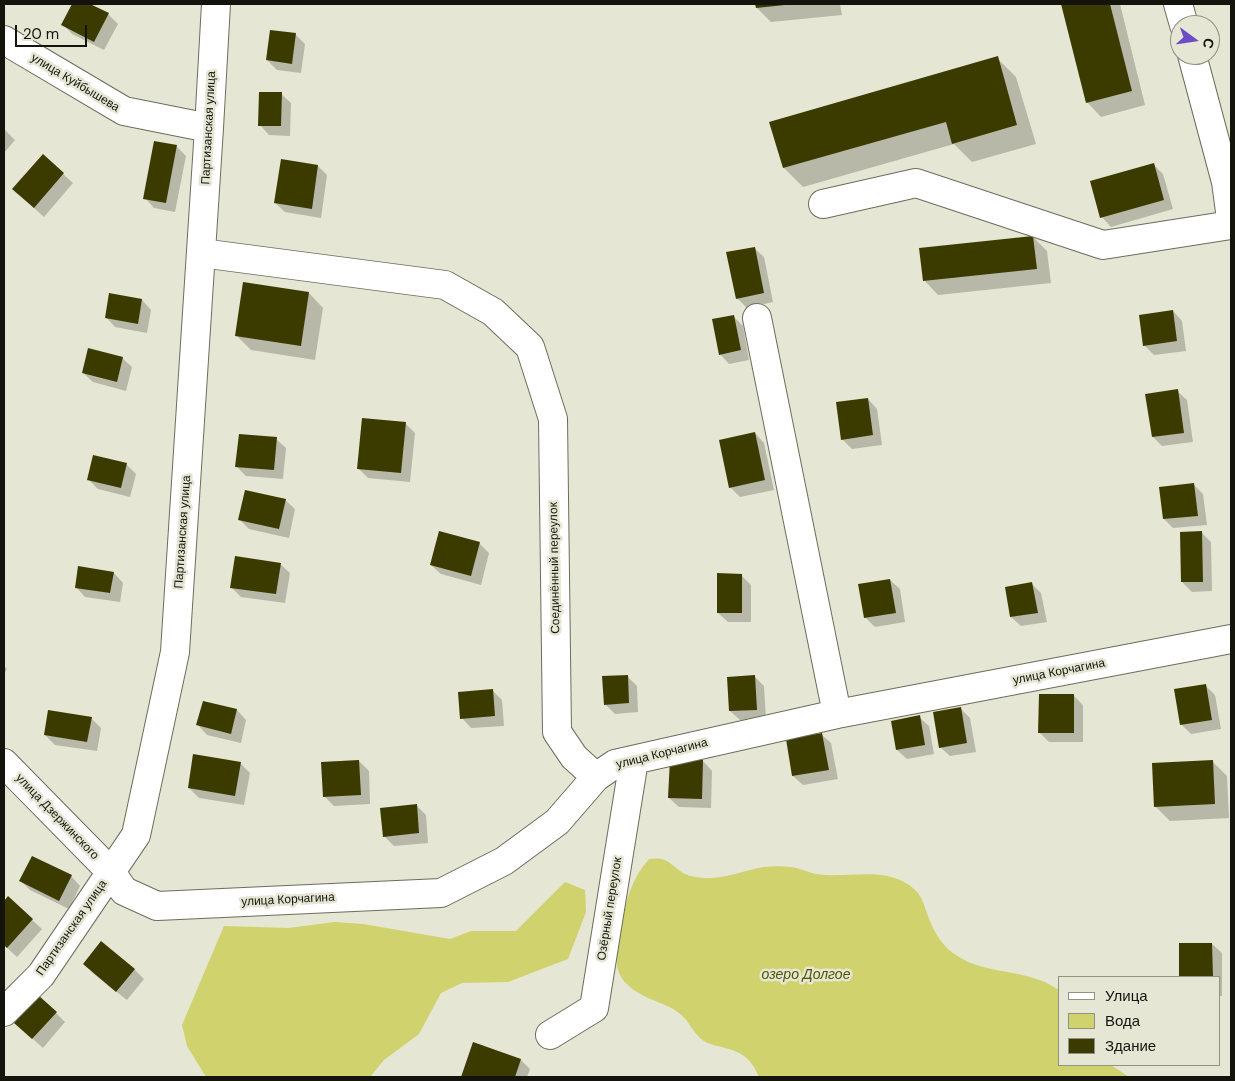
<!DOCTYPE html>
<html>
<head>
<meta charset="utf-8">
<style>
  body { margin:0 }
  #map { position:relative; width:1235px; height:1081px; overflow:hidden; background:#e5e6d3; font-family:"DM Sans",sans-serif }
  canvas { display:block }
  .frame { position:absolute; inset:0; border:5px solid #14140d; pointer-events:none }
  .legend { position:absolute; left:1058px; top:976px; width:162px; height:90px; box-sizing:border-box; background:#e5e6d3; border:1px solid #919284; margin:0; padding:6px 9px; list-style:none; font-size:15px; color:#14140d }
  .legend li { display:flex; align-items:center; gap:10px; height:25px }
  .legend b { width:25px; border:1px solid #919284 }
  .north { position:absolute; left:1170px; top:15px; width:50px; height:50px; box-sizing:border-box; background:#e5e6d3; border:1px solid #919284; border-radius:50%; rotate:104deg; font-size:14px; font-weight:700; line-height:20px; text-align:center; color:#14140d }
  .north::after { content:''; display:block; margin:auto; width:18px; height:22px; background:#6a4dc6; clip-path:polygon(50% 0,100% 100%,50% 72%,0 100%) }
  .scale { position:absolute; left:15px; top:25px; width:72px; height:22px; box-sizing:border-box; border:2px solid #14140d; border-top:0; padding-left:6px; font-size:15px; line-height:18px; white-space:nowrap; color:#14140d; -webkit-text-stroke:4px #e5e6d3; paint-order:stroke }
</style>
</head>
<body>
<div id="map">
<canvas width="1235" height="1081"></canvas>
<div class="frame"></div>
<ul class="legend">
<li><b style="height:6px;background:#fff"></b>Улица</li>
<li><b style="height:14px;background:#d0d26d"></b>Вода</li>
<li><b style="height:14px;background:#3b3b00"></b>Здание</li>
</ul>
<div class="north">С</div>
<div class="scale">20 m</div>
</div>
<script>
const ctx = document.querySelector('canvas').getContext('2d');
ctx.lineJoin = 'round';
function paint(path, color) {
  ctx.fillStyle = color;
  ctx.fill(path, 'evenodd');
}
function stroke(path, color, width, dash) {
  ctx.strokeStyle = color;
  ctx.lineWidth = width;
  ctx.lineCap = dash ? 'butt' : 'round';
  ctx.setLineDash(dash || []);
  ctx.stroke(path);
}
function write(font, color, halo, rows, align = 'center') {
  ctx.font = font + ' "DM Sans",sans-serif';
  ctx.lineWidth = 5;
  ctx.setLineDash([]);
  ctx.textBaseline = 'middle';
  ctx.strokeStyle = halo;
  ctx.fillStyle = color;
  for (const [text, x, y, turn = 0] of rows) {
    ctx.save();
    ctx.translate(x, y);
    ctx.rotate((+turn || 0) * Math.PI / 180);
    ctx.textAlign = isNaN(turn) ? turn : align;
    if (halo) ctx.strokeText(text, 0, 0);
    ctx.fillText(text, 0, 0);
    ctx.restore();
  }
}
const water = new Path2D(`
  M649,859C653,859 657,858 661,859C669,860 676,869 683,873C690,877 700,878 708,878C727,878 746,870 764,867C773,866 782,866 791,867C799,868 808,872 816,874C847,879 881,866 909,885C922,894 923,902 928,916C934,933 943,948 959,957C983,972 1013,970 1039,980C1046,982 1052,986 1059,990V1065H1111L1129,1077H759C751,1058 742,1052 722,1047C718,1046 712,1045 708,1043C695,1038 690,1021 679,1013C669,1005 656,1002 644,996C609,978 615,958 621,925C626,900 632,878 649,859Z
  M565,882L585,890L586,912L568,959L508,982L462,983L441,993L419,1034L384,1060L370,1077H206L187,1046L182,1025L224,926L288,928L335,922L363,924L450,939L471,931H516Z`);
const shadow = new Path2D(`
  M73,4H88L108,14L118,24L104,50L72,34L63,24Z
  M757,4H840L842,15L771,22L757,8Z
  M1062,4H1120L1145,105L1101,117L1087,102Z
  M295,34L305,44L301,73L277,70L267,60Z
  M997,58L1016,77L1036,144L972,162L954,144L803,187L784,168L771,123Z
  M281,94L291,103L290,136L269,135L260,125Z
  M4,129L15,140L4,153Z
  M176,146L186,156L175,212L154,208L145,198Z
  M43,156L73,183L44,217L23,198Z
  M1153,164L1163,174L1173,209L1111,227L1102,217Z
  M318,166L327,175L321,218L285,212L275,203Z
  M1033,237L1047,251L1051,283L938,295L924,280Z
  M754,248L764,257L773,302L747,308L737,298Z
  M309,293L323,308L315,360L251,350L236,335Z
  M142,300L151,310L147,333L115,327L106,317Z
  M1173,311L1182,321L1186,351L1154,355L1144,345Z
  M733,316L743,326L749,360L729,364L720,354Z
  M122,358L132,367L126,391L93,382L83,373Z
  M1177,391L1187,400L1193,442L1162,446L1153,437Z
  M868,399L877,409L882,445L852,449L842,439Z
  M405,423L415,433L410,482L368,478L358,468Z
  M755,433L764,443L774,490L740,497L730,487Z
  M276,439L286,448L283,479L246,476L237,467Z
  M126,464L136,474L130,497L98,489L88,479Z
  M1194,485L1203,494L1207,525L1173,528L1164,519Z
  M285,500L295,509L289,538L249,529L240,520Z
  M1201,532L1211,542L1212,591L1192,592L1182,582Z
  M479,543L489,553L481,585L441,574L431,565Z
  M280,564L290,573L285,603L241,597L231,587Z
  M114,573L123,583L120,602L85,597L76,587Z
  M741,575L751,585V622H728L718,613Z
  M890,580L900,589L905,622L875,627L865,617Z
  M1032,584L1041,593L1047,622L1021,626L1011,617L1006,588Z
  M4,666L7,669L4,674Z
  M627,676L637,686L638,712L615,714L605,704Z
  M754,676L764,686L766,719L740,720L730,711Z
  M1206,686L1215,695L1221,729L1191,734L1181,724Z
  M493,691L502,700L504,726L471,728L462,718Z
  M1073,695L1083,705V742H1049L1039,732Z
  M204,702L237,710L246,720L241,743L207,735L198,725Z
  M961,709L970,718L976,752L950,756L940,747Z
  M919,717L929,726L934,754L907,759L897,750Z
  M91,718L101,728L97,751L55,745L45,735Z
  M821,734L831,743L838,779L803,785L793,776L787,740Z
  M359,761L369,771L370,804L334,806L324,796Z
  M703,761L712,771L711,808L679,807L669,798Z
  M1213,762L1227,776L1229,818L1170,821L1155,806Z
  M240,763L250,773L244,805L199,798L189,788Z
  M416,805L426,815L428,843L394,846L384,836Z
  M71,876L80,886L69,909L30,890L21,881Z
  M8,898L42,929L17,957L4,945V903Z
  M101,943L135,970L144,979L127,1000L94,974L84,964Z
  M1180,944H1212L1222,953V996H1219V977H1180Z
  M56,1013L65,1022L43,1048L25,1032Z
  M474,1043L521,1060L530,1069L527,1077H462Z`);
const building = new Path2D(`
  M72,4H90L109,13L94,42L61,25Z
  M755,4H785V5L756,8Z
  M1061,4H1110L1132,91L1086,103Z
  M270,30L296,33L292,64L266,60Z
  M998,56L1017,125L952,144L946,122L783,168L769,122Z
  M259,92H282L281,126H258Z
  M154,141L177,145L166,203L143,199Z
  M43,154L64,173L34,208L12,189Z
  M281,159L318,165L312,209L274,203Z
  M1154,163L1164,200L1100,218L1090,181Z
  M1033,236L1037,269L923,281L919,248Z
  M755,247L764,293L736,299L726,252Z
  M243,282L309,292L301,346L235,336Z
  M109,293L142,299L138,324L105,318Z
  M1173,310L1177,341L1143,346L1139,315Z
  M734,315L741,350L719,355L712,319Z
  M88,348L123,357L117,382L82,373Z
  M1178,389L1184,433L1152,437L1145,394Z
  M868,398L873,435L841,440L836,402Z
  M362,418L406,422L401,473L357,469Z
  M755,432L765,480L729,488L719,440Z
  M239,434L277,437L274,470L235,467Z
  M93,455L127,463L121,488L87,480Z
  M1194,483L1198,516L1163,519L1159,487Z
  M245,490L286,499L279,529L238,520Z
  M439,531L480,542L471,576L430,565Z
  M1202,531L1203,582H1181L1180,532Z
  M235,556L281,563L276,594L230,588Z
  M78,566L114,572L110,593L75,588Z
  M717,573L742,574V613H717Z
  M890,579L896,613L864,618L858,584Z
  M1032,582L1038,613L1010,617L1005,587Z
  M628,675L629,703L604,705L602,676Z
  M755,675L757,710L729,711L727,677Z
  M1206,684L1212,720L1180,725L1174,689Z
  M493,689L495,716L460,719L458,692Z
  M1039,694H1074V733H1038Z
  M203,701L237,709L231,734L196,725Z
  M961,707L967,743L939,748L933,712Z
  M48,710L92,717L87,742L44,735Z
  M920,715L925,745L896,750L891,721Z
  M822,733L829,770L792,776L786,739Z
  M193,754L241,762L235,796L188,788Z
  M670,759L703,760L702,799L668,798Z
  M359,760L361,795L323,797L321,762Z
  M1213,760L1215,804L1154,807L1152,763Z
  M417,804L419,833L383,837L380,808Z
  M32,856L72,875L59,901L19,881Z
  M8,896L33,919L7,948L4,945V901Z
  M101,941L135,969L116,992L83,964Z
  M1179,943H1212L1213,977H1179Z
  M38,995L57,1012L32,1039L14,1023Z
  M473,1042L521,1059L515,1077H461Z`);
const minor = new Path2D(`
  M1178,4L1184,25
  M4,40L124,111L209,128
  M1192,55L1226,182L1231,219
  M823,204L916,183L1103,245L1231,225
  M201,253L445,285L493,312L530,347L553,419L557,732L574,757L596,777
  M757,318L837,714
  M4,763L111,872L124,891L157,906L441,893L504,861L557,822L596,777L615,764L837,714L1231,639
  M4,1012L41,975L136,835L175,652L209,128L216,4
  M550,1035L594,1008L634,760`);
const streetNames = [
  ["улица Куйбышева",75,83,31],
  ["Партизанская улица",209,128,-87],
  ["Партизанская улица",183,532,-86],
  ["Соединённый переулок",555,568,-91],
  ["улица Корчагина",1059,672,-11],
  ["улица Корчагина",662,754,-14],
  ["улица Дзержинского",57,817,46],
  ["улица Корчагина",288,900,-3],
  ["Озёрный переулок",610,909,-81],
  ["Партизанская улица",72,928,-55]
];
const waterNames = [
  ["озеро Долгое",806,975]
];
paint(water, '#d0d26d');
paint(shadow, '#0003');
paint(building, '#3b3b00');
stroke(minor, '#6c6d5c', 30);
stroke(minor, '#fff', 28);
write('12px', '#14140d', '#e5e6d3', streetNames);
write('italic 14px', '#535200', '#e5e6d3', waterNames);
</script>
</body>
</html>
